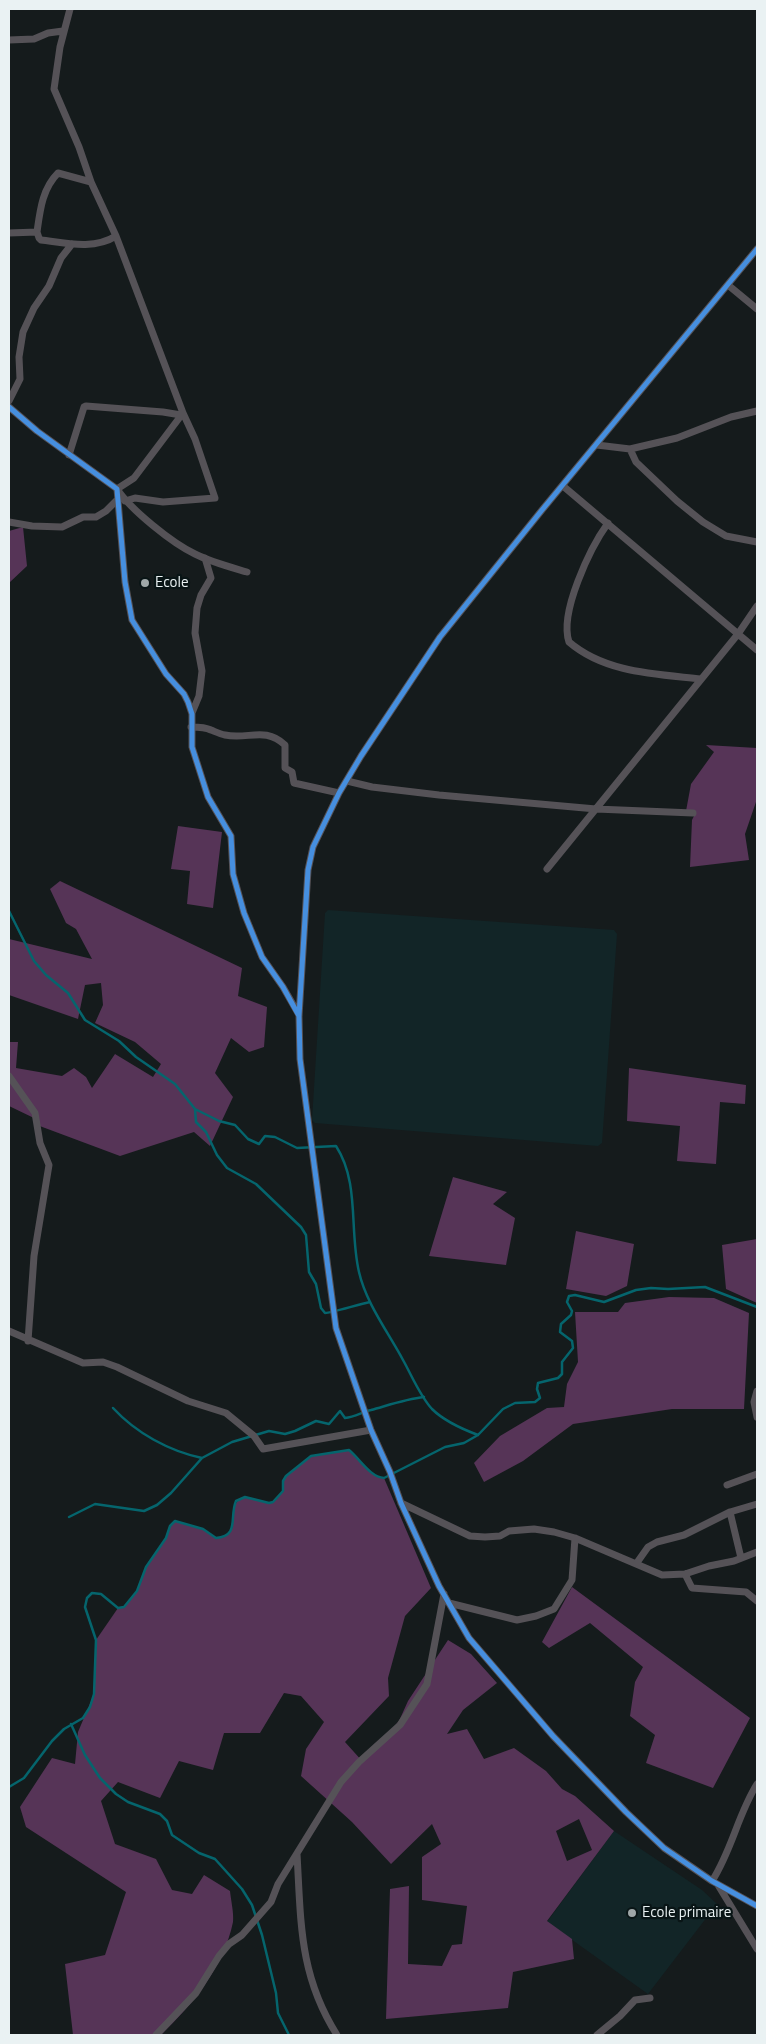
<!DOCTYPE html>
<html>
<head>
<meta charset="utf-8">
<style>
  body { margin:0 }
  #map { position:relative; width:766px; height:2044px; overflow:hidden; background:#151b1c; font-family:"Titillium Web",sans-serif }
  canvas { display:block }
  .frame { position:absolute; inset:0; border:10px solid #eaf2f3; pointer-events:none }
</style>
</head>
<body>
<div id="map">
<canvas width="766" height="2044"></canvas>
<div class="frame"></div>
</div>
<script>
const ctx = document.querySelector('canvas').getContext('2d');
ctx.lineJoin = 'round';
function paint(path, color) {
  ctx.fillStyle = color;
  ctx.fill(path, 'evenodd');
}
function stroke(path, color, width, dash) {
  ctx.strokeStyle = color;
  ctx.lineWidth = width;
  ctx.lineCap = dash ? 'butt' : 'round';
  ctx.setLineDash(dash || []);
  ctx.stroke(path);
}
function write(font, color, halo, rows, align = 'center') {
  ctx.font = font + ' "Titillium Web",sans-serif';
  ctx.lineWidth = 4.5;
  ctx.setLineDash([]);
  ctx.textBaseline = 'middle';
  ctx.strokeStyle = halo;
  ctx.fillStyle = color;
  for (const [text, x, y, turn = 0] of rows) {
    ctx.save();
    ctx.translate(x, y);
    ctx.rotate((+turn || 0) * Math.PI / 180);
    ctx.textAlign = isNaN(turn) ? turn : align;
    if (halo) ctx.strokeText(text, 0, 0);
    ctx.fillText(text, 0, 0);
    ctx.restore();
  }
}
const built = new Path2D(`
  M328,910L614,930L617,934L602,1143L598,1146L315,1123L312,1120L325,913Z
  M614,1831L702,1890L717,1904L648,1994L547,1922Z`);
const forest = new Path2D(`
  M23,527L27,566L9,583V531Z
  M706,745L757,748V799L745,834L749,860L690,867L692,820L696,812L686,811L691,784L714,752Z
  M178,826L222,832L213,908L187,904L190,871L171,869Z
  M60,881L242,968L238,996L267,1007L264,1047L249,1052L231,1038L215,1073L233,1097L210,1146L194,1132L120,1156L37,1125L36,1119L9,1106V1042H18L16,1068L62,1076L74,1068L86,1077L92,1088L115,1054L153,1077L161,1064L135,1042L95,1023L103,1005L101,983L85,985L78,1019L9,995V939L92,959L76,929L66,923L50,889Z
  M629,1068L746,1085L745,1104L720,1102L716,1164L677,1161L680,1126L627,1121Z
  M453,1177L507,1192L493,1204L515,1218L506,1265L429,1256Z
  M576,1231L634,1244L627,1286L606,1296L566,1289Z
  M757,1239V1303L726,1289L722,1245Z
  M669,1297L714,1298L749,1313L744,1409H672L573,1424L523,1461L484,1482L474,1463L500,1436L547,1408L564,1407L567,1384L578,1362L575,1312H618L625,1303Z
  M349,1450C360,1459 370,1477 384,1478L431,1588L405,1616L388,1678L389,1696L345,1742L363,1762L399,1721L408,1701L448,1640L471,1654L497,1683L463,1710L447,1734L467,1729L484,1759L514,1748L546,1771L562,1789L575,1796L614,1831L547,1921L572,1939L574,1959L513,1972L508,2008L386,2019L390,1889L409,1886L408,1964L442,1966L452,1945L462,1944L467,1906L422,1900V1857L441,1844L432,1824L391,1864L352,1822L301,1776L306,1749L324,1722L301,1696L284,1693L260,1733H224L213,1770L179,1761L160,1798L118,1782L101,1801L115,1844L156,1859L172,1890L192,1894L204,1875L230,1891C231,1901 234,1913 233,1922C224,1966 193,2004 161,2035H73L65,1964L105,1955L126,1892L26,1827L20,1807L52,1758L75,1764L78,1732L94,1694L96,1640L118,1608L124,1607L137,1591L146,1567L166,1538L170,1526L175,1521L203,1529L216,1538L224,1537L232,1529L234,1506L240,1498L245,1497L268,1503L273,1502L283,1491V1481L286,1476L311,1456ZM579,1819L592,1850L567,1861L556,1831Z
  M572,1587L750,1718L713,1788L646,1763L655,1735L630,1716L635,1682L643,1667L590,1623L549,1648L542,1642Z`);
const stream = new Path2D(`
  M9,911L34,961L46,975L68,993L85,1020L119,1041L136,1057L175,1084L195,1109L219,1121L235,1125L248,1139L259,1144L265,1136L275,1137L297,1148L336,1146C360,1183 349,1230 359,1272C366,1303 388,1332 403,1360C412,1376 420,1396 432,1409C444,1421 462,1429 478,1435
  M195,1109L196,1122L206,1132L217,1155L227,1168L256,1184L301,1227L306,1235L309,1272L316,1284L321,1308L325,1313C332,1313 359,1304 370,1302
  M113,1408C136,1433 169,1451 202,1458L232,1442L269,1431L285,1434L295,1431L316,1421L329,1424L340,1411L345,1418C355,1417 362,1412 371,1410C389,1405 406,1399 424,1397
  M69,1517L95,1504L144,1511L157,1505L171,1493L202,1458
  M71,1724L85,1755L100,1778L116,1794L128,1802L160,1814L167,1821L172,1835L199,1853L215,1859L242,1889L252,1905L262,1935L276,1993L278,2013L289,2035
  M9,1787L24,1778L52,1741L64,1729L83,1718L90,1707L94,1694L96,1640L85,1607L87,1598L92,1593L101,1594L118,1608L124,1607L137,1591L146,1567L166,1538L170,1526L175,1521L203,1529L216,1538C240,1536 229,1517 236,1501L245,1497L269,1503L273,1502L283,1491V1481L286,1476L311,1456L349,1450C360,1459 370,1477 384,1478L445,1447L464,1443L478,1435L503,1409L515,1403L535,1402L540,1398L537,1389L538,1383L558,1378L562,1374V1362L573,1348L572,1341L560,1332L561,1324L571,1315L572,1311L567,1302L569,1296L575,1295L604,1302L636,1290L651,1288L668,1289L705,1287L757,1307`);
const street = new Path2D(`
  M70,9L60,47L54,89L79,147L91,182
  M9,40L34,39L48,33L63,31
  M37,232C40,211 42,189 58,173L91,182L116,236L183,413L134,478L117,489C131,510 172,543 195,554C211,562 230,567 247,572
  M9,233L37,232L39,238L41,240C66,243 94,250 116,236
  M757,249L542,510L440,637L361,756L339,793L313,847L308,870L299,1016L300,1059L336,1328L371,1430L390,1472L401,1503L439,1586L469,1638L553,1736L626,1812L664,1848L712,1881L757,1906
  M728,285L757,309
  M9,401L20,379L19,357L23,332L34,308L49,286L61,258L72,244
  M9,407L37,431L117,489L125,582L132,620L166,674L184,694L188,702L192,714V747L208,797L231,836L233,874L244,913L262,957L283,987L299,1015
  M597,445L630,449L677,438L731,417L757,411
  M630,449L636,462L677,501L703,522L726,536L757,542
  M69,455L84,407L86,406L163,412L181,415
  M563,486L757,650
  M125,501L135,498L163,502L215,498L195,439L183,413
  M9,522L32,526L62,527L83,517H96L106,511L117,500
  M608,523C590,548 559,613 569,642C605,673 656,674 701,679
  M192,713L199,696L202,671L195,633L197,608L201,595L211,578L205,558
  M191,727C197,727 205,727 211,730C216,732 220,734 225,735C248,740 265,726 285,745V768L292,772L294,783L339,793
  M347,781L372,787L439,795L596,809L693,813
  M547,869L738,634L757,606
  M9,1076L35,1113L40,1143L49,1165L34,1256L28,1341
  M9,1331L83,1363L103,1362L117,1367L188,1401L226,1413L254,1436L263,1449L371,1430
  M757,1391L754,1402L757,1417
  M727,1485L757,1474
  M401,1503L470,1536L485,1537L500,1536L509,1531L534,1529L554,1532L575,1538L662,1575L685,1574L709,1566L734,1561L757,1552
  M730,1512L741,1558
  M636,1564L648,1547L657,1542L684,1535L730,1512L757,1504
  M685,1574L692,1588L746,1592L757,1601
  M449,1603L517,1620L536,1616L554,1609L572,1580L575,1538
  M297,1854C301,1922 299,1975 337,2035
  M712,1881C732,1850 738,1814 757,1784
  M718,1885L757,1949
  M156,2035L196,1993L219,1956L229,1944L242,1935L271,1902L278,1884L341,1782L359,1762L400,1725L427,1684L444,1594
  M597,2035L620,2016L635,2000L650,1998`);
const cycleway = new Path2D(`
  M757,249L542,510L440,637L361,756L339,793L313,847L308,870L299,1016L300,1059L336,1328L371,1430L390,1472L401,1503L439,1586L469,1638L553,1736L626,1812L664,1848L712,1881L757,1906
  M9,407L37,431L117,489L125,582L132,620L166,674L184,694L188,702L192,714V747L208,797L231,836L233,874L244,913L262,957L283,987L299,1016`);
const markers = [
  [145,583,5,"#9fa7a8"],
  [632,1913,5,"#9fa7a8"]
];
const poiNames = [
  ["Ecole",155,583],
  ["Ecole primaire",642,1913]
];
paint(built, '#122527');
paint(forest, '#563457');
stroke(stream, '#05656d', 2.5);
stroke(street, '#555257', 7);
stroke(cycleway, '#468fdf', 5);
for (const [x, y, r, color] of markers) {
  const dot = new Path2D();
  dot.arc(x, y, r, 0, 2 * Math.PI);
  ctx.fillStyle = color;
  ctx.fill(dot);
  stroke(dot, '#091516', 2);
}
write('15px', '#eaf2f3', '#091516', poiNames, 'left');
</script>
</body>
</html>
